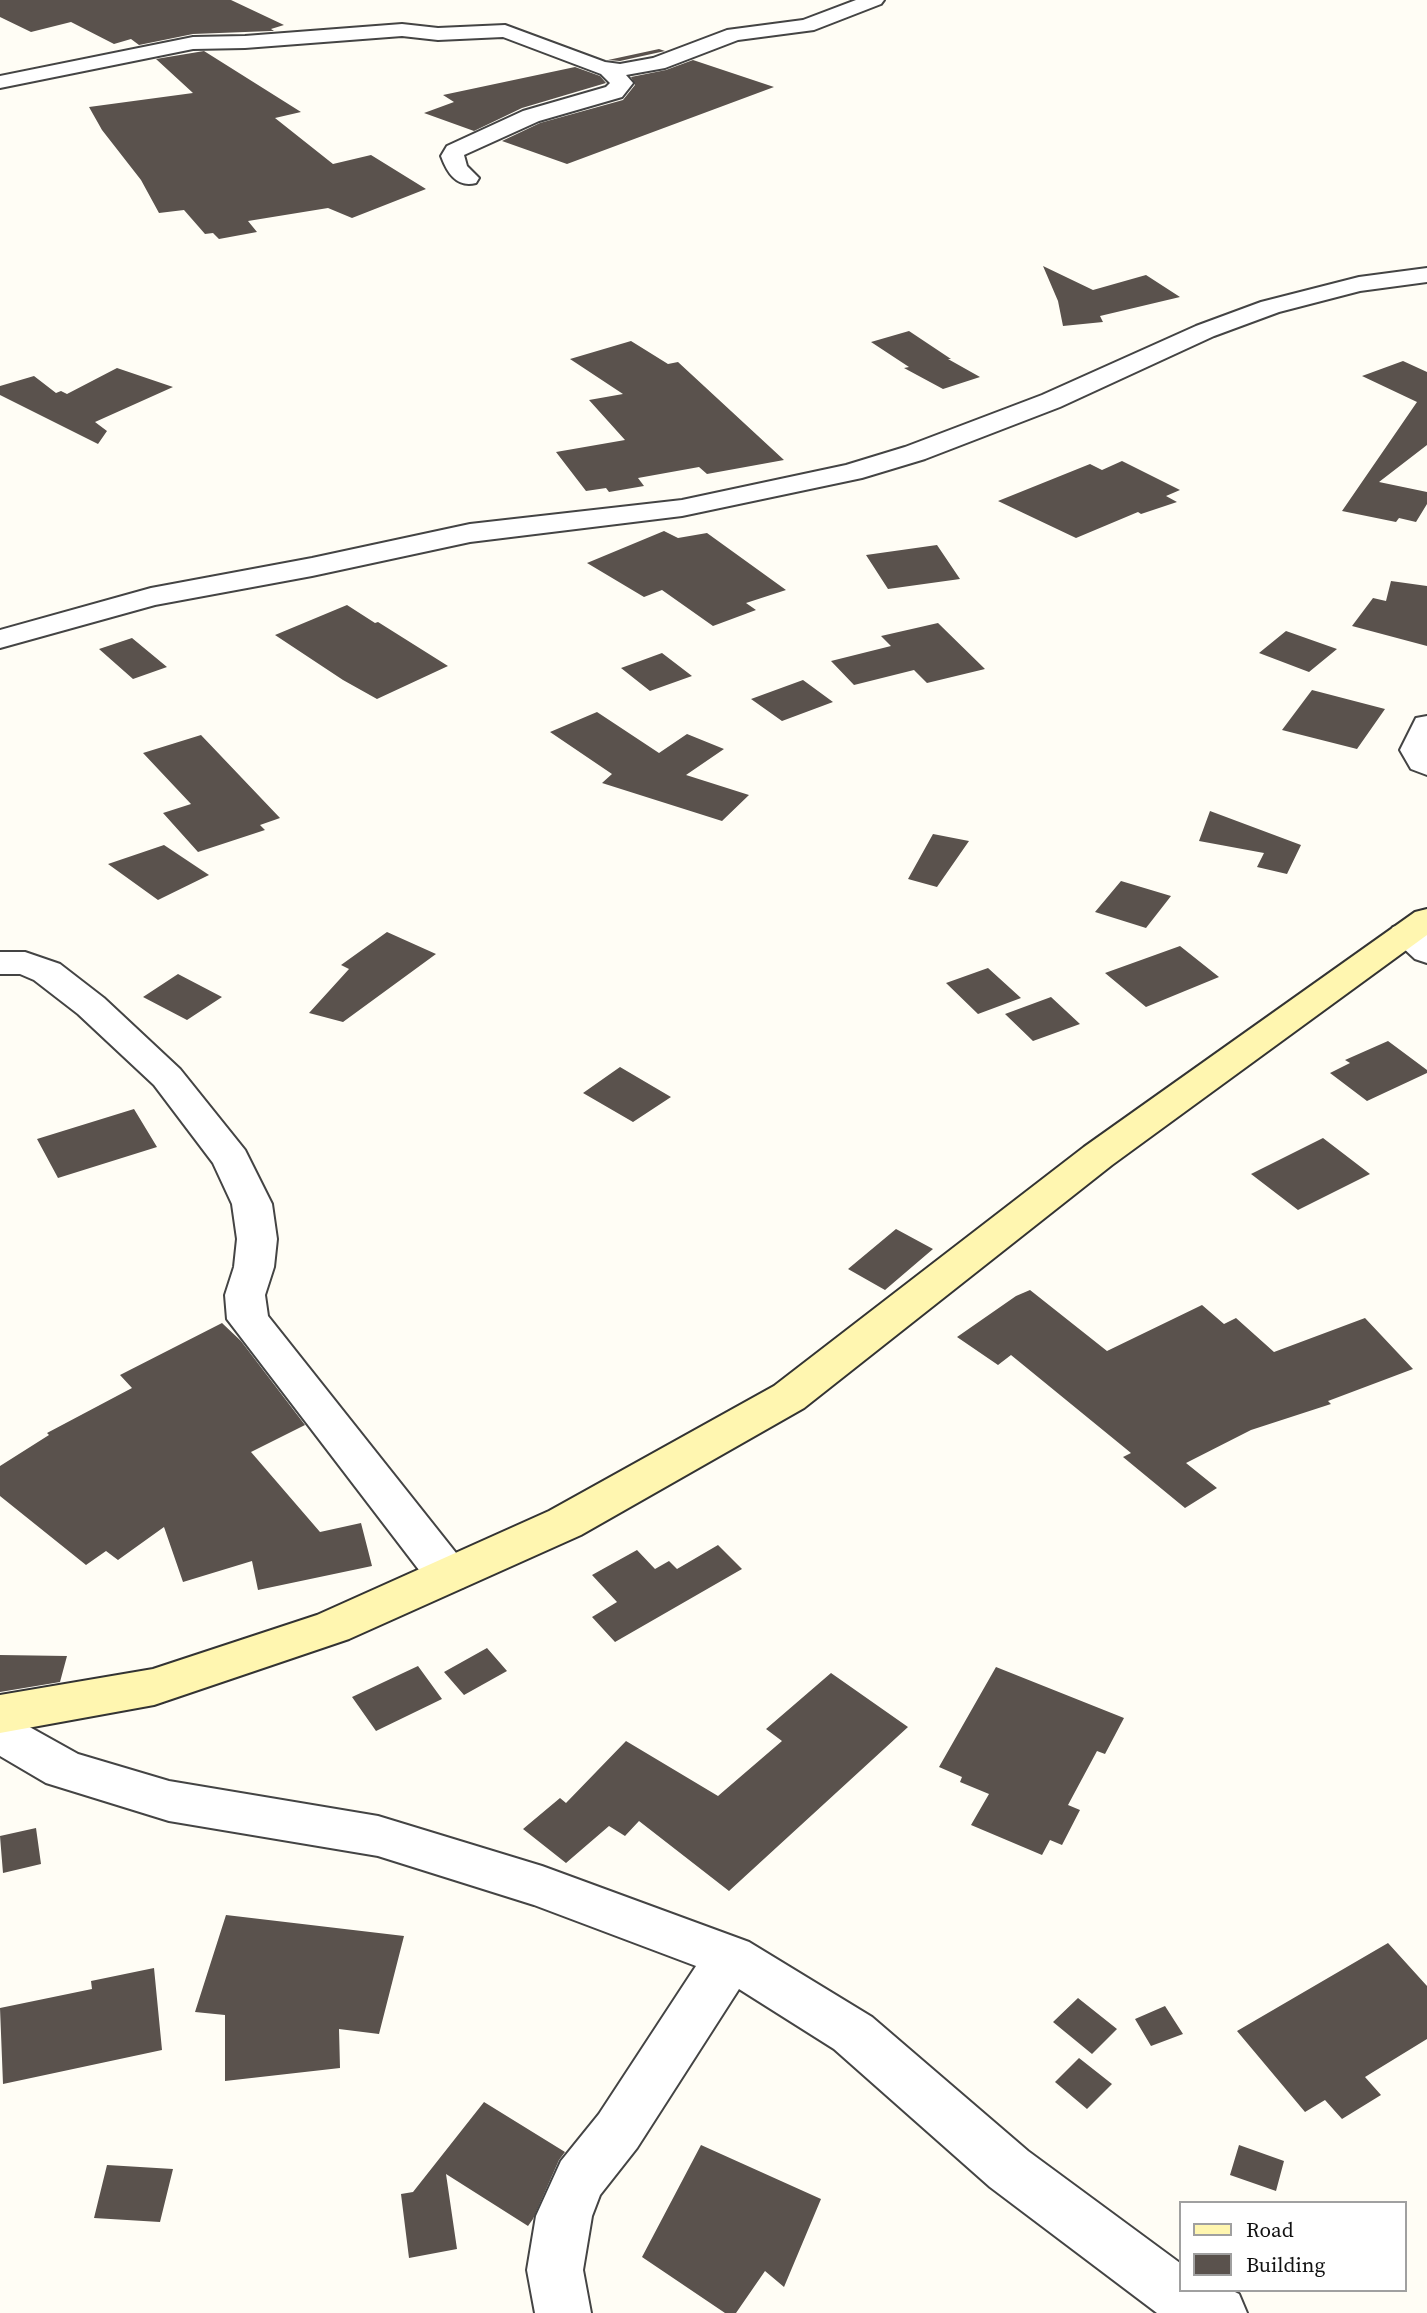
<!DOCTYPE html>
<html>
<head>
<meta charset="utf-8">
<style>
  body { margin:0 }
  #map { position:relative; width:1427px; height:2313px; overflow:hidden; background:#fffdf5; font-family:"Source Serif 4",serif }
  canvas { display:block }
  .legend { position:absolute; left:1179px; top:2201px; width:228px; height:91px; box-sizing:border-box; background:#fff; border:2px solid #a0a0a0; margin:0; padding:9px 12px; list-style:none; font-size:21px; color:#111 }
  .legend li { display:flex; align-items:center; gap:14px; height:35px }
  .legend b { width:35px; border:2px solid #a0a0a0 }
</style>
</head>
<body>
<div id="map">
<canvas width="1427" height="2313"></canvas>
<ul class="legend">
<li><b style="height:9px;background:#fff6b0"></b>Road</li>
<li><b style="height:19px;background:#5a524d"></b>Building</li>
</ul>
</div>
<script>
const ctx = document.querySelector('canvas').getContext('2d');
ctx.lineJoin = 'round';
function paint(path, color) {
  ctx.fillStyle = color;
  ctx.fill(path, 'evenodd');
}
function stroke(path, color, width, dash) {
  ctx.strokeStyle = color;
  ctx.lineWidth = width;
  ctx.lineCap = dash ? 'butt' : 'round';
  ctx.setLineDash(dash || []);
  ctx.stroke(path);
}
const building = new Path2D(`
  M0,0H231L284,25L271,29L274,31H271L193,34L139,45L131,39L114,44L71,22L31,32L0,17Z
  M659,49L665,51L620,61L608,60Z
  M204,51L301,112L275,118L333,164L371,155L426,189L352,218L328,208L248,221L257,232L219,239L213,233L205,234L184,210L159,213L141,180L102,130L89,107L193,93L156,59Z
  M693,60L774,87L567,164L502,141L540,123L623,100L635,85L631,77L666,70Z
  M575,67L600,76L606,83L522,108L474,131L424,113L454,102L443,95Z
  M1043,266L1093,290L1146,275L1180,297L1100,316L1103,322L1063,326L1058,301Z
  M909,331L951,359H948L980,377L943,389L904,368L909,367L871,342Z
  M631,341L668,364L678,362L784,460L707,474L699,467L638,478L644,486L609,492L606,488L586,491L556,452L625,440L589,400L623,394L570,359Z
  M1403,361L1427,372V445L1379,482L1427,492V504L1416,522L1399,518L1396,522L1342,511L1417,402L1362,376Z
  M117,368L173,387L95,422L107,431L98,444L0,395V386L34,376L56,393L61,391L67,394Z
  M1122,461L1180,490L1166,496L1177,502L1141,514L1138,512L1076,538L998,501L1090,464L1102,470Z
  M664,531L678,538L707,533L786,590L746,603L756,610L713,626L662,590L644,597L587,563Z
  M937,545L960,579L888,589L866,555Z
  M1391,581L1427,586V646L1352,626L1373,598L1386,601Z
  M347,605L375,623L378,622L448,666L377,699L343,680L275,635Z
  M938,623L985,669L927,683L914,670L854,685L831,661L891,646L881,636Z
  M1286,631L1337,649L1309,672L1259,653Z
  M132,638L167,667L133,679L99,649Z
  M662,653L692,676L650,691L621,668Z
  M803,680L833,702L782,721L751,699Z
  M1312,690L1385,709L1357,749L1282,730Z
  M597,712L659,753L687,734L724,749L686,775L749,795L722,821L602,783L612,774L550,732Z
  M201,735L280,818L260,825L265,830L198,852L163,813L191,804L143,753Z
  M1210,811L1301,845L1287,874L1257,867L1264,853L1199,841Z
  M933,834L969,841L937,887L908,879Z
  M164,845L209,875L158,900L108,864Z
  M1121,881L1171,896L1146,928L1095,912Z
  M387,932L436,954L343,1022L309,1013L349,969L341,965Z
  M1180,946L1219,977L1146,1007L1105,973Z
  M988,968L1021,998L978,1014L946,983Z
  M178,974L222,997L187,1020L143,997Z
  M1051,997L1080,1024L1033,1041L1005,1014Z
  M1388,1041L1427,1070V1073L1367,1101L1330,1073L1350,1063L1345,1060Z
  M620,1067L671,1097L633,1122L583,1093Z
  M134,1109L157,1147L58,1178L37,1139Z
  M1323,1138L1370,1174L1298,1210L1251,1174Z
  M896,1229L933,1249L885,1290L848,1269Z
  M1030,1290L1107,1351L1202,1305L1224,1324L1236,1318L1274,1352L1365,1318L1413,1369L1328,1401L1331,1404L1251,1430L1186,1463L1217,1488L1185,1508L1123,1457L1131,1453L1011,1355L998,1365L957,1337L1016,1296Z
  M222,1323L241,1341L305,1425L251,1452L320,1532L361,1523L372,1566L258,1590L252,1561L183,1582L164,1527L118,1560L106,1551L86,1565L0,1496V1466L49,1435L47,1433L132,1388L120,1375Z
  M718,1545L742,1569L615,1642L592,1617L617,1602L592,1575L637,1550L655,1569L669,1561L677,1569Z
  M487,1648L507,1671L464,1695L444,1672Z
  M0,1655L67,1656L60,1682L0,1692Z
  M418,1666L442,1699L376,1731L352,1697Z
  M996,1667L1124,1718L1105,1754L1097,1751L1068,1805L1080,1810L1062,1845L1050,1840L1042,1855L971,1825L989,1794L960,1782L962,1777L939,1767Z
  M831,1673L908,1727L729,1891L639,1821L625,1836L609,1826L566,1863L523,1829L560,1798L566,1803L626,1741L718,1796L782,1741L766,1729Z
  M36,1828L41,1864L3,1873L0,1836Z
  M226,1915L404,1936L379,2034L339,2029L340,2068L225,2081V2015L195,2012Z
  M1388,1943L1427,1986V2039L1365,2077L1381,2095L1342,2119L1325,2100L1305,2112L1237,2031Z
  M154,1968L162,2050L3,2084L0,2008L92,1989L91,1981Z
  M1078,1998L1117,2029L1092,2054L1053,2022Z
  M1165,2006L1183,2034L1151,2046L1135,2019Z
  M1079,2058L1112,2084L1087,2109L1055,2082Z
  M484,2102L565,2152L559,2160L533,2219L528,2226L446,2174L457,2249L409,2258L401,2194L413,2192Z
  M701,2145L821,2199L784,2287L765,2271L736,2313H725L642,2257Z
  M1239,2145L1284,2161L1276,2191L1230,2175Z
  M107,2165L173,2169L160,2222L94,2218Z`);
const street = new Path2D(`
  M856,0H884L881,4L814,30L738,40L665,68L626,75L633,83L622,97L539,121L464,155L467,166L479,178L476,183C456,188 447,172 441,156L447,146L523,111L606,87L610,83L601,74L503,37L438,40L402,36L245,48L193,49L0,88V76L193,37L245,36L402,24L438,28L505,25L605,62L620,64L653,58L727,30L803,20Z
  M1427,268V282L1360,291L1279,312L1214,336L1060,407L925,459L862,478L682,516L470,542L312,576L155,605L0,648V630L151,588L312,558L470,524L682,500L846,465L905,447L1042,395L1196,326L1261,302L1359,277Z
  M1427,716V775L1411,769L1400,750L1416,718Z
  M1405,924L1417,927L1427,934V963L1415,959L1388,934L1393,927Z
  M0,952H25L60,964L104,998L180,1069L245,1150L272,1204L277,1239L274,1267L265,1295L268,1316L464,1563L471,1575L464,1587L448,1592L432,1587L227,1319L225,1295L234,1267L237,1239L232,1204L213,1163L154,1085L78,1014L34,980L20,974H0Z
  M0,1714L17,1720L78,1754L169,1781L378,1816L542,1866L749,1942L872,2017L1028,2151L1180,2263V2290H1231L1239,2294L1247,2313H1157L990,2187L834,2049L739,1989L637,2148L600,2195L592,2216L583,2270L591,2313H535L527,2270L536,2216L561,2161L599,2114L696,1966L534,1905L378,1856L169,1821L46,1783L0,1756Z`);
const secondary = new Path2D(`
  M1427,909V935L1112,1165L804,1408L581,1535L349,1639L154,1705L0,1733V1695L153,1669L317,1615L549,1511L774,1386L1084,1147L1415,912Z`);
paint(building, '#5a524d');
stroke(street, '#444', 4);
stroke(secondary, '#333', 4);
paint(street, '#fff');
paint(secondary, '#fff6b0');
</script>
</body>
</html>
